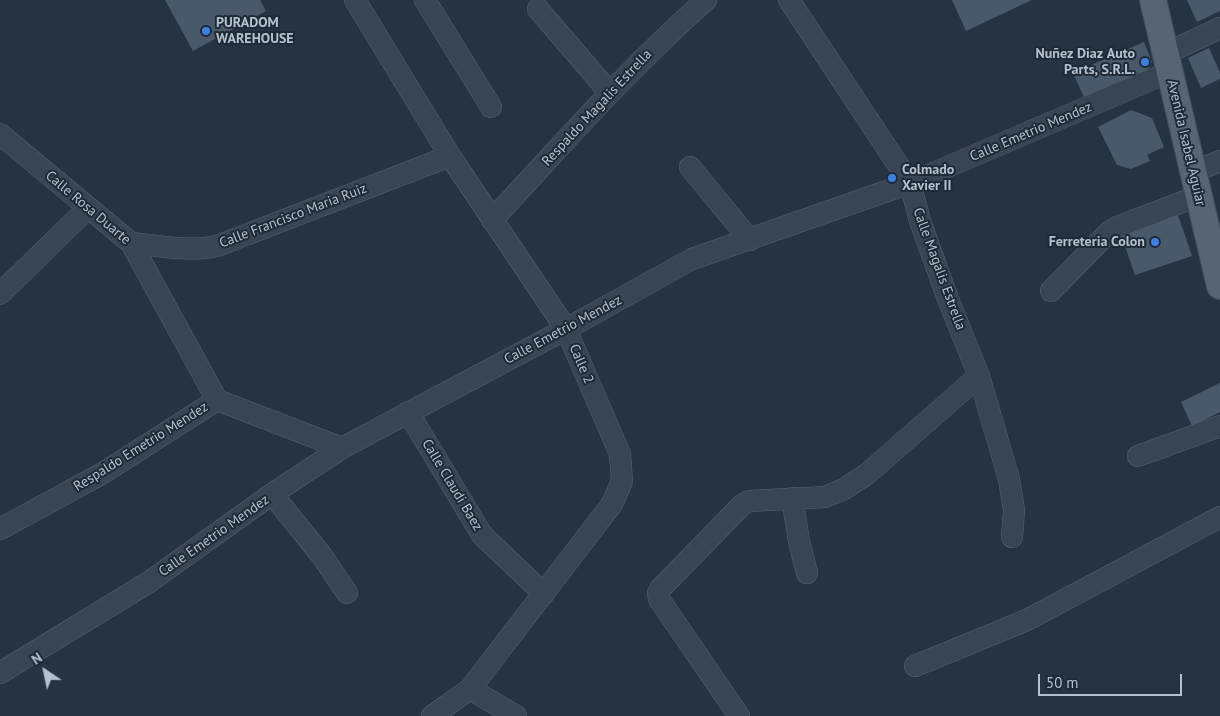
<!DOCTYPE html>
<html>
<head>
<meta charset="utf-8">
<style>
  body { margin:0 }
  #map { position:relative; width:1220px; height:716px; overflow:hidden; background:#253343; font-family:"PT Sans",sans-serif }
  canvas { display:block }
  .north { position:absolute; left:20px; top:646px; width:50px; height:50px; -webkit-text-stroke:4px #1e2a38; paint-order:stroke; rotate:326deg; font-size:14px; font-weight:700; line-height:20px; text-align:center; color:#b7c0cd }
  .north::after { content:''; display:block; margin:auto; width:18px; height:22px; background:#b7c0cd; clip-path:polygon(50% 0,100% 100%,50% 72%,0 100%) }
  .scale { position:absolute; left:1038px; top:674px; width:144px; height:22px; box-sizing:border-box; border:2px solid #b7c0cd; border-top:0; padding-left:6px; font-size:15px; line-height:18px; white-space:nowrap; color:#b7c0cd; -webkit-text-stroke:4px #1e2a38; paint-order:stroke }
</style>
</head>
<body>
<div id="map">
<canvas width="1220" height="716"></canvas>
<div class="north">N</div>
<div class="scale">50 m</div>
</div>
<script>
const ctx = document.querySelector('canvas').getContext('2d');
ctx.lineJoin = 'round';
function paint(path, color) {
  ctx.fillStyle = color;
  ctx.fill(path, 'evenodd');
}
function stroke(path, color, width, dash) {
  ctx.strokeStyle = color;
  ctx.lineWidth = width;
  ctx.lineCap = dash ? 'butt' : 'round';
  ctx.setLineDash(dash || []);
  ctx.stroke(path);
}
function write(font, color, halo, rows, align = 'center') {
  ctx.font = font + ' "PT Sans",sans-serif';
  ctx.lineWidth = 4;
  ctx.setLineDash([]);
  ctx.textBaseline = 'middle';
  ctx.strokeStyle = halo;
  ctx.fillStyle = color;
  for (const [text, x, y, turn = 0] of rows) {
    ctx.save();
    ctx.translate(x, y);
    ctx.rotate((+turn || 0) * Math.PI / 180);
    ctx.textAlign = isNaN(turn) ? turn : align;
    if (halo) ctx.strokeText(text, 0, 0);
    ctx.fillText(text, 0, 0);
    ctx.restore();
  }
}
const building = new Path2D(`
  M165,0H260L266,11L193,51Z
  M952,0H1032L966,31Z
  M1187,0H1220V11L1197,22Z
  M1144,42L1152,62L1144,76L1086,102L1073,73Z
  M1209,48L1220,73V79L1201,88L1188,58Z
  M1131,110L1152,118L1164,147L1147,155L1150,161L1131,169L1117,165L1098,127Z
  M1176,209L1192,256L1135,275L1119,229Z
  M1220,383V412L1192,426L1181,402Z`);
const minor = new Path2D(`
  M355,0L450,156L566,329L620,454L622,481L612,504L470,689L432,716
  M425,0L491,107
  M789,0L910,183L920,221L948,299L979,376L1009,479L1014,510L1012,537
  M538,9L610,93
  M1165,54L1220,28
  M0,134L131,243L217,400
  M690,167L750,240
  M1193,172L1220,161
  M492,220C562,145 629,68 706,0
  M131,243C159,246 190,252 217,246L450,156
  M1051,291L1110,231L1117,227L1198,196
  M0,294L88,208
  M408,412L482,535L544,594
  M1138,456L1220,426
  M272,494L322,556L347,593
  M792,498L799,541L807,573
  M0,529L103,473L217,400L342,448
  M915,666L1027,620L1220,517
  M0,673L149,582L272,494L342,448L566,329L692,259L910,183L1169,72
  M470,689L516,716
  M739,716L659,599L658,593L661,588L742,505L749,501L825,497L844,489L867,474L979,376`);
const major = new Path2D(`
  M1153,0L1220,286`);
const markers = [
  [206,31,5,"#3f7fe0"],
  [1145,62,5,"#3f7fe0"],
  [892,178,5,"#3f7fe0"],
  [1155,242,5,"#3f7fe0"]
];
const poiNames = [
  ["PURADOM",216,23],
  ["WAREHOUSE",216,39],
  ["Nuñez Diaz Auto",1135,54,"right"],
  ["Parts, S.R.L.",1135,70,"right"],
  ["Colmado",902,170],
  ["Xavier II",902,186],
  ["Ferreteria Colon",1145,242,"right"]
];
const streetNames = [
  ["Respaldo Magalis Estrella",597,108,-47],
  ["Calle Emetrio Mendez",1031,132,-23],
  ["Avenida Isabel Aguiar",1186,143,77],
  ["Calle Rosa Duarte",88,208,40],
  ["Calle Francisco Maria Ruiz",293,216,-21],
  ["Calle Magalis Estrella",939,269,70],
  ["Calle Emetrio Mendez",563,330,-28],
  ["Calle 2",581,364,67],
  ["Respaldo Emetrio Mendez",141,447,-32],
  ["Calle Claudi Baez",452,485,59],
  ["Calle Emetrio Mendez",214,536,-35]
];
paint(building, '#49596a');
stroke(minor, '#586370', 22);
stroke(major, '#434e5c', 28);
stroke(minor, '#394553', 21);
stroke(major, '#576473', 26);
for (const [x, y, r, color] of markers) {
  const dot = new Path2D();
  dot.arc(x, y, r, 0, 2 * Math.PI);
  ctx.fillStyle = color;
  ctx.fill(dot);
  stroke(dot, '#1e2a38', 2);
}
write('bold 14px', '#b7c0cd', '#1e2a38', poiNames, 'left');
write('14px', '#b7c0cd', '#1e2a38', streetNames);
</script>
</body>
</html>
